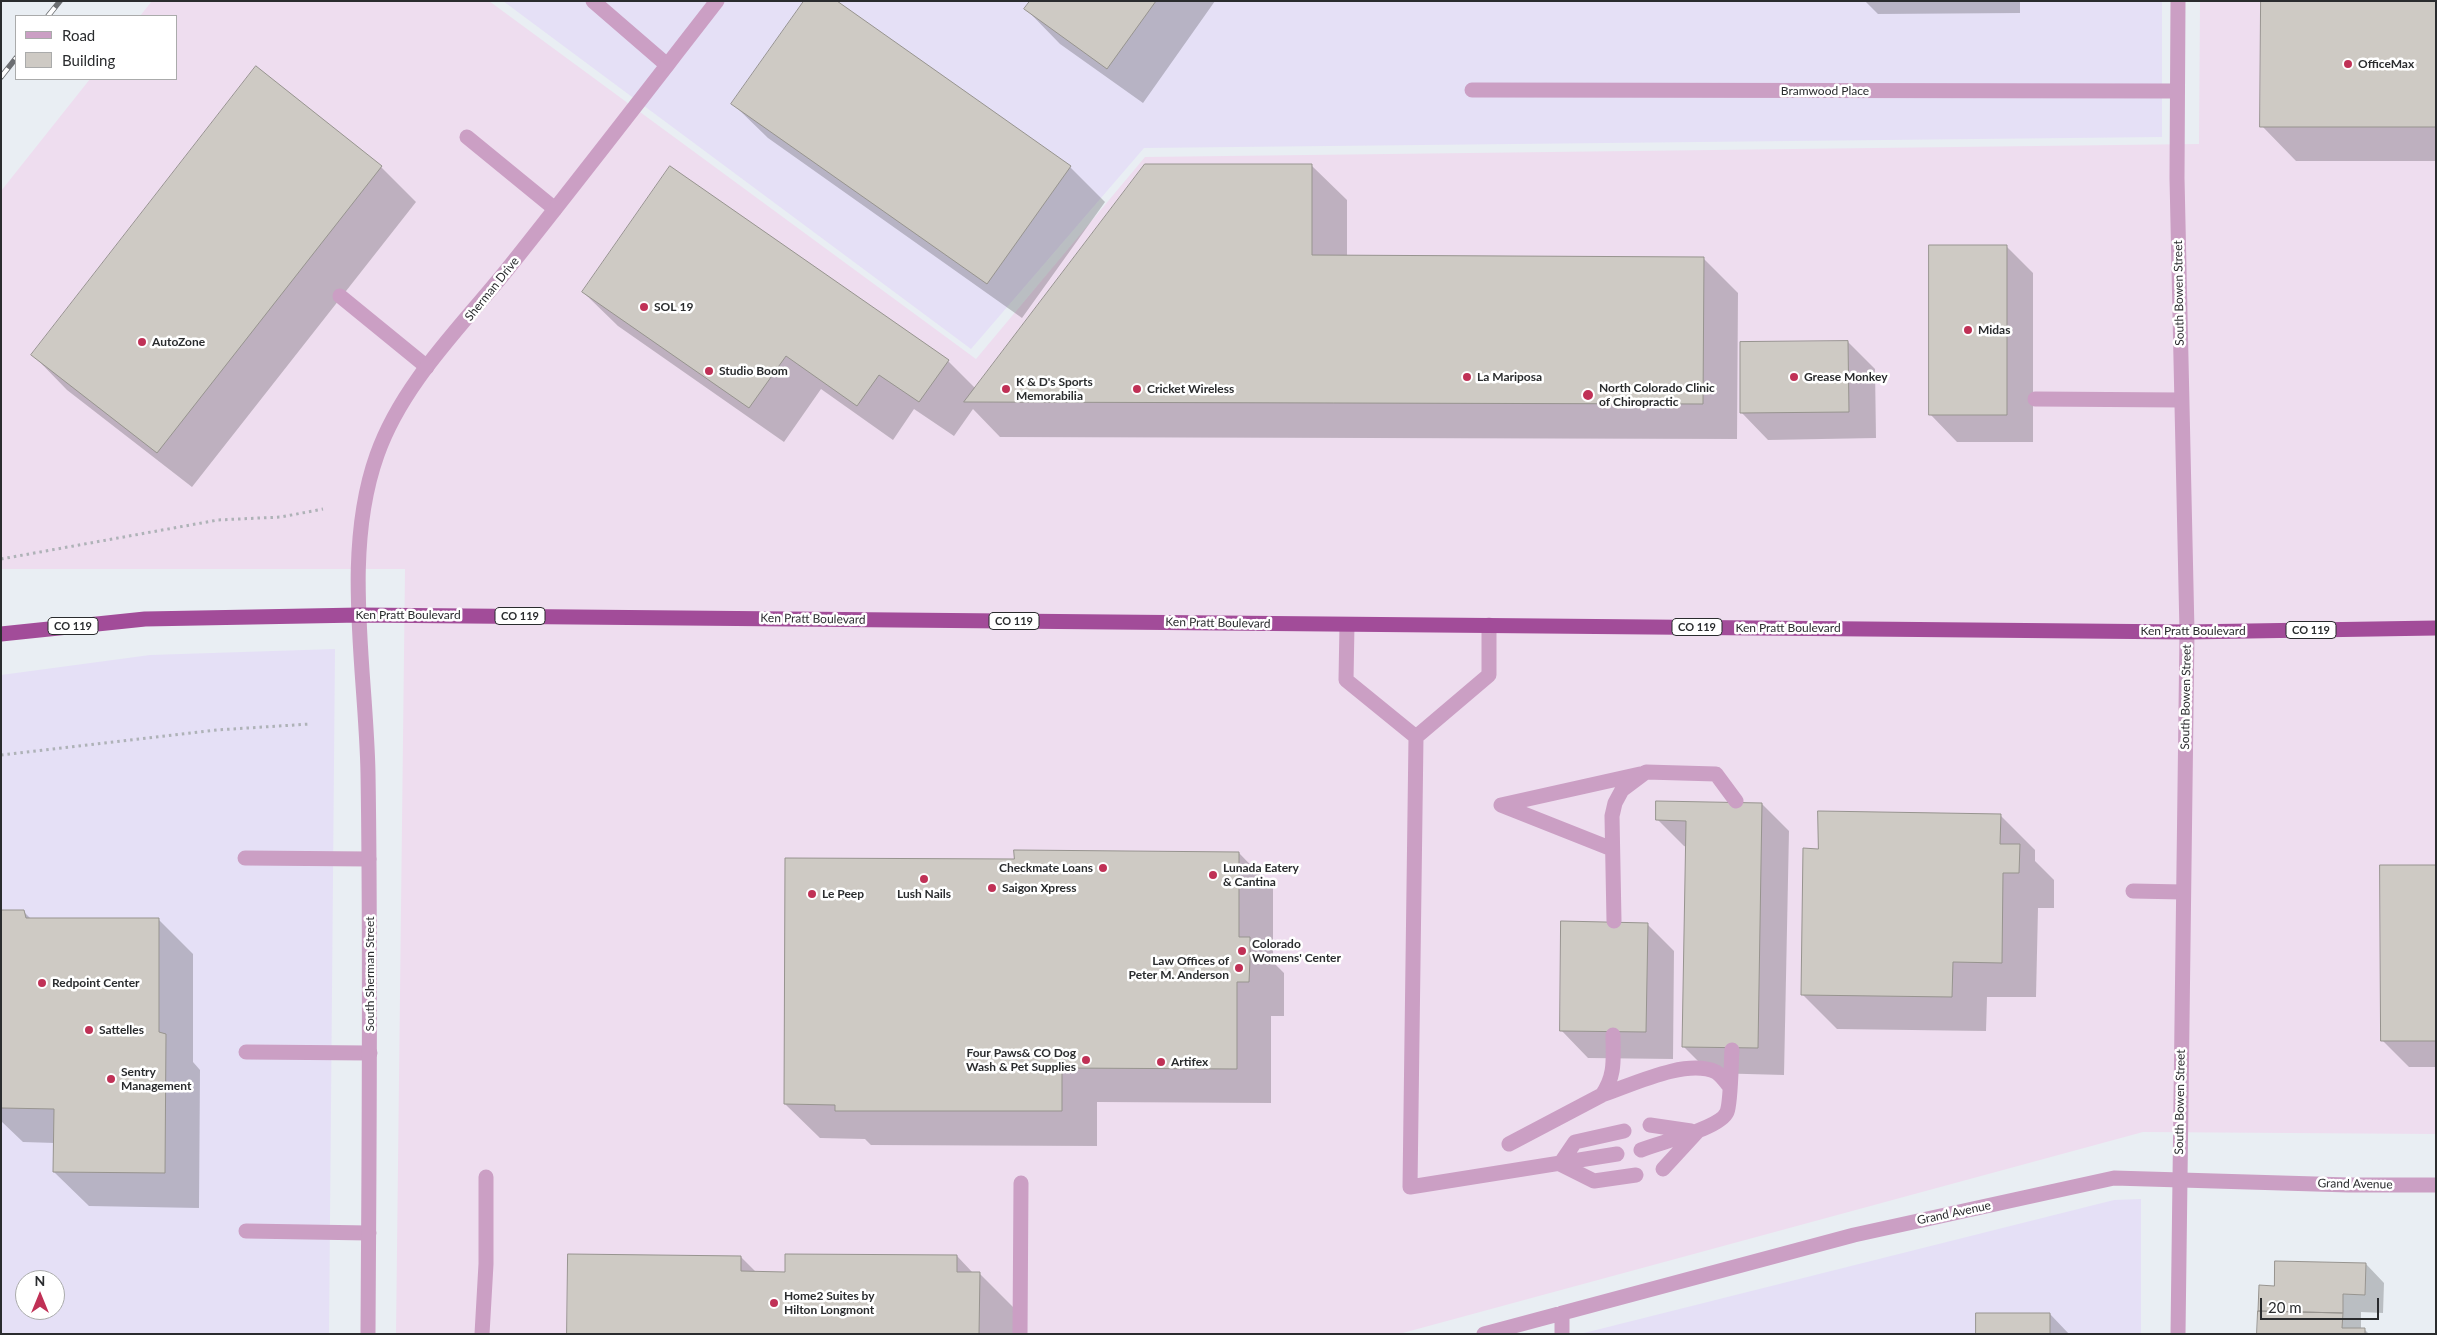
<!DOCTYPE html>
<html>
<head>
<meta charset="utf-8">
<style>
  body { margin:0 }
  #map { position:relative; width:2437px; height:1335px; overflow:hidden; background:#e9eef3; font-family:Lato,sans-serif }
  canvas { display:block }
  .frame { position:absolute; inset:0; border:2px solid #2a2c2e; pointer-events:none }
  .legend { position:absolute; left:15px; top:15px; width:162px; height:65px; box-sizing:border-box; background:#fff; border:1px solid #aaabab; margin:0; padding:6px 9px; list-style:none; font-size:15px; color:#2a2c2e }
  .legend li { display:flex; align-items:center; gap:10px; height:25px }
  .legend b { width:25px; border:1px solid #aaabab }
  .north { position:absolute; left:15px; top:1270px; width:50px; height:50px; box-sizing:border-box; background:#fff; border:1px solid #aaabab; border-radius:50%; rotate:0deg; font-size:14px; font-weight:700; line-height:20px; text-align:center; color:#2a2c2e }
  .north::after { content:''; display:block; margin:auto; width:18px; height:22px; background:#c03156; clip-path:polygon(50% 0,100% 100%,50% 72%,0 100%) }
  .scale { position:absolute; left:2260px; top:1298px; width:119px; height:22px; box-sizing:border-box; border:2px solid #2a2c2e; border-top:0; padding-left:6px; font-size:15px; line-height:18px; white-space:nowrap; color:#2a2c2e; -webkit-text-stroke:4px #fff; paint-order:stroke }
</style>
</head>
<body>
<div id="map">
<canvas width="2437" height="1335"></canvas>
<div class="frame"></div>
<ul class="legend">
<li><b style="height:6px;background:#cb9fc4"></b>Road</li>
<li><b style="height:14px;background:#cecac4"></b>Building</li>
</ul>
<div class="north">N</div>
<div class="scale">20 m</div>
</div>
<script>
const ctx = document.querySelector('canvas').getContext('2d');
ctx.lineJoin = 'round';
function paint(path, color) {
  ctx.fillStyle = color;
  ctx.fill(path, 'evenodd');
}
function stroke(path, color, width, dash) {
  ctx.strokeStyle = color;
  ctx.lineWidth = width;
  ctx.lineCap = dash ? 'butt' : 'round';
  ctx.setLineDash(dash || []);
  ctx.stroke(path);
}
function write(font, color, halo, rows, align = 'center') {
  ctx.font = font + ' Lato,sans-serif';
  ctx.lineWidth = 5;
  ctx.setLineDash([]);
  ctx.textBaseline = 'middle';
  ctx.strokeStyle = halo;
  ctx.fillStyle = color;
  for (const [text, x, y, turn = 0] of rows) {
    ctx.save();
    ctx.translate(x, y);
    ctx.rotate((+turn || 0) * Math.PI / 180);
    ctx.textAlign = isNaN(turn) ? turn : align;
    if (halo) ctx.strokeText(text, 0, 0);
    ctx.fillText(text, 0, 0);
    ctx.restore();
  }
}
const commercial = new Path2D(`
  M152,1H489L976,359L1145,157L2199,144L2200,1H2436V1134L2143,1132L1399,1334H396L405,569H1V191L90,79H176V16H140Z`);
const industrial = new Path2D(`
  M503,1H2162V137L1144,148L971,349Z
  M335,649L329,1334H1V675L150,655ZM25,1280H55V1310H25Z
  M2141,1199V1334H1580L2114,1200Z`);
const shadow = new Path2D(`
  M835,1L1070,167L1105,202L1022,318L768,138L733,104Z
  M1031,1H1215L1143,103L1060,44L1026,9Z
  M1865,1H2020V13L1878,14Z
  M2436,1V161H2296L2262,126Z
  M256,68L381,167L416,202L192,487L67,390L33,355Z
  M1312,166L1347,200V257L1703,258L1738,293L1737,439L1000,437L973,409L954,436L914,409L893,440L821,389L784,442L618,326L583,292L948,361L976,389Z
  M2006,246L2033,273V442H1957L1930,414Z
  M1848,342L1875,369L1876,438L1768,440L1741,412Z
  M1762,804L1789,831L1784,1075L1710,1073L1683,1046L1687,847L1684,846L1657,819Z
  M2000,815L2035,850V861L2054,880V908H2038L2036,997H1987L1986,1031L1837,1029L1802,994L1819,850Z
  M1239,853L1273,888V962L1284,973V1016H1271V1103L1097,1102V1146L871,1145L865,1139L820,1138L785,1104L1015,861Z
  M2436,866V1067H2409L2382,1040Z
  M1,911H23L31,919H158L193,954V1062L200,1070L199,1208L89,1206L54,1172L55,1143L23,1142L1,1121Z
  M1647,924L1674,951L1673,1059L1588,1058L1561,1030Z
  M957,1256L973,1273H979L1014,1308V1334H569L741,1257L756,1272L786,1273Z
  M2366,1264L2384,1283L2383,1313L2361,1312V1330H2365L2369,1334H2259L2276,1287Z
  M2050,1314L2069,1334H1978Z`);
const building = new Path2D(`
  M804,1H837L1071,166L987,284L731,104Z
  M1030,1H1156L1107,69L1024,9Z
  M2261,1H2436V127H2260Z
  M256,66L382,166L157,453L31,355Z
  M1145,164H1312V255L1704,257L1703,404L964,402Z
  M670,166L949,360L919,402L879,375L857,406L786,356L749,408L582,292Z
  M1929,245H2007V415H1929Z
  M1848,341L1849,412L1740,413V342Z
  M1656,801L1762,803L1758,1048L1682,1047L1686,821L1656,820Z
  M1818,811L2001,814L2000,844H2020L2019,873H2003L2002,963L1953,962L1952,997L1801,995L1803,848L1818,849Z
  M1014,850L1239,852V937H1250V960L1249,982H1237V1069L1062,1068V1111H835V1105L784,1104L785,858L1014,859Z
  M2380,865H2436V1041H2381Z
  M1,910H24L26,918H159V1032L166,1034L165,1173L53,1172L54,1109L1,1108Z
  M1561,921L1648,923L1646,1032L1560,1031Z
  M568,1254L741,1256V1271L785,1272V1254L957,1255V1272H980L979,1334H567Z
  M2275,1261L2366,1263L2365,1295L2343,1294V1313L2258,1311L2259,1285L2274,1286Z
  M2258,1311L2343,1313L2342,1328H2365V1334H2257Z
  M1976,1313H2050V1334H1976Z`);
const path = new Path2D(`
  M1,559L218,520L281,517L323,509
  M1,755L217,730L310,724`);
const service = new Path2D(`
  M593,1L667,65
  M467,137L555,209
  M340,296L427,367
  M2035,399L2181,400
  M1347,625L1346,680L1416,737
  M1489,625V675L1416,737L1410,1187L1617,1154
  M1501,805L1640,774
  M1501,805L1612,849
  M245,858L369,859
  M2133,891L2183,892
  M1614,921L1612,816L1615,803L1622,790L1646,772L1716,774L1736,801
  M246,1052L370,1053
  M1602,1095C1632,1085 1686,1058 1716,1072C1721,1075 1726,1082 1729,1086
  M1650,1125L1691,1131
  M1624,1131L1575,1142L1560,1164L1594,1181L1636,1175
  M1509,1144L1602,1095C1616,1075 1613,1058 1613,1035
  M1641,1150C1660,1142 1720,1129 1727,1112C1731,1102 1731,1062 1732,1050
  M1663,1169L1697,1132
  M246,1231L369,1233
  M482,1334L486,1264V1177
  M1020,1334L1021,1183`);
const minor = new Path2D(`
  M2178,1L2177,178L2187,632
  M1472,90L2177,91
  M368,1334C369,1147 371,960 368,773C366,670 342,553 377,455C402,384 460,328 506,271C577,182 647,91 717,1
  M1484,1334L1854,1235L2114,1178L2349,1185H2436
  M1562,1334V1313`);
const tertiary = new Path2D(`
  M2178,1334L2187,632`);
const trunk = new Path2D(`
  M1,634L145,619L360,615L2187,632L2436,628`);
const rail = new Path2D(`
  M48,16L60,1
  M1,77L16,58`);
const markers = [
  [2348,64,5,"#c03156"],
  [644,307,5,"#c03156"],
  [1968,330,5,"#c03156"],
  [142,342,5,"#c03156"],
  [709,371,5,"#c03156"],
  [1467,377,5,"#c03156"],
  [1794,377,5,"#c03156"],
  [1006,389,5,"#c03156"],
  [1137,389,5,"#c03156"],
  [1588,395,6,"#c03156"],
  [1103,868,5,"#c03156"],
  [1213,875,5,"#c03156"],
  [924,879,5,"#c03156"],
  [992,888,5,"#c03156"],
  [812,894,5,"#c03156"],
  [1242,951,5,"#c03156"],
  [1239,968,5,"#c03156"],
  [42,983,5,"#c03156"],
  [89,1030,5,"#c03156"],
  [1086,1060,5,"#c03156"],
  [1161,1062,5,"#c03156"],
  [111,1079,5,"#c03156"],
  [774,1303,5,"#c03156"]
];
const shields = [
  [520,616,50],
  [1014,621,50],
  [73,626,50],
  [1697,627,50],
  [2311,630,50]
];
const shieldNames = [
  ["CO 119",520,616],
  ["CO 119",1014,621],
  ["CO 119",73,626],
  ["CO 119",1697,627],
  ["CO 119",2311,630]
];
const poiNames = [
  ["OfficeMax",2358,64],
  ["SOL 19",654,307],
  ["Midas",1978,330],
  ["AutoZone",152,342],
  ["Studio Boom",719,371],
  ["La Mariposa",1477,377],
  ["Grease Monkey",1804,377],
  ["K & D's Sports",1016,382],
  ["Memorabilia",1016,396],
  ["North Colorado Clinic",1599,388],
  ["of Chiropractic",1599,402],
  ["Cricket Wireless",1147,389],
  ["Checkmate Loans",1093,868,"right"],
  ["Lunada Eatery",1223,868],
  ["& Cantina",1223,882],
  ["Saigon Xpress",1002,888],
  ["Le Peep",822,894],
  ["Lush Nails",924,894,"center"],
  ["Colorado",1252,944],
  ["Womens' Center",1252,958],
  ["Law Offices of",1229,961,"right"],
  ["Peter M. Anderson",1229,975,"right"],
  ["Redpoint Center",52,983],
  ["Sattelles",99,1030],
  ["Four Paws& CO Dog",1076,1053,"right"],
  ["Wash & Pet Supplies",1076,1067,"right"],
  ["Artifex",1171,1062],
  ["Sentry",121,1072],
  ["Management",121,1086],
  ["Home2 Suites by",784,1296],
  ["Hilton Longmont",784,1310]
];
const streetNames = [
  ["Bramwood Place",1825,91],
  ["Sherman Drive",492,289,-51],
  ["South Bowen Street",2179,293,-91],
  ["Ken Pratt Boulevard",408,615],
  ["Ken Pratt Boulevard",813,619,1],
  ["Ken Pratt Boulevard",1218,623,1],
  ["Ken Pratt Boulevard",1788,628],
  ["Ken Pratt Boulevard",2193,631],
  ["South Bowen Street",2186,697,-89],
  ["South Sherman Street",370,974,-90],
  ["South Bowen Street",2180,1102,-89],
  ["Grand Avenue",2355,1184,1],
  ["Grand Avenue",1954,1213,-12]
];
paint(commercial, '#eeddef');
paint(industrial, '#e5e0f6');
paint(shadow, '#0003');
paint(building, '#cecac4');
stroke(building, '#97948f', 1);
stroke(path, '#aeb2b7', 3, [2.5, 4]);
stroke(service, '#cb9fc4', 15);
stroke(minor, '#cb9fc4', 15);
stroke(tertiary, '#cb9fc4', 15);
stroke(trunk, '#a24c99', 15);
stroke(rail, '#6c6f72', 5.5);
stroke(rail, '#fff', 4, [11]);
for (const [x, y, r, color] of markers) {
  const dot = new Path2D();
  dot.arc(x, y, r, 0, 2 * Math.PI);
  ctx.fillStyle = color;
  ctx.fill(dot);
  stroke(dot, '#fff', 2);
}
for (const [x, y, w] of shields) {
  const box = new Path2D();
  box.roundRect(x - w / 2, y - 8.5, w, 17, 4);
  ctx.fillStyle = '#fff';
  ctx.fill(box);
  stroke(box, '#2a2c2e', 1);
}
write('bold 11px', '#2a2c2e', null, shieldNames);
write('bold 12px', '#2a2c2e', '#fff', poiNames, 'left');
write('12px', '#2a2c2e', '#fff', streetNames);
</script>
</body>
</html>
